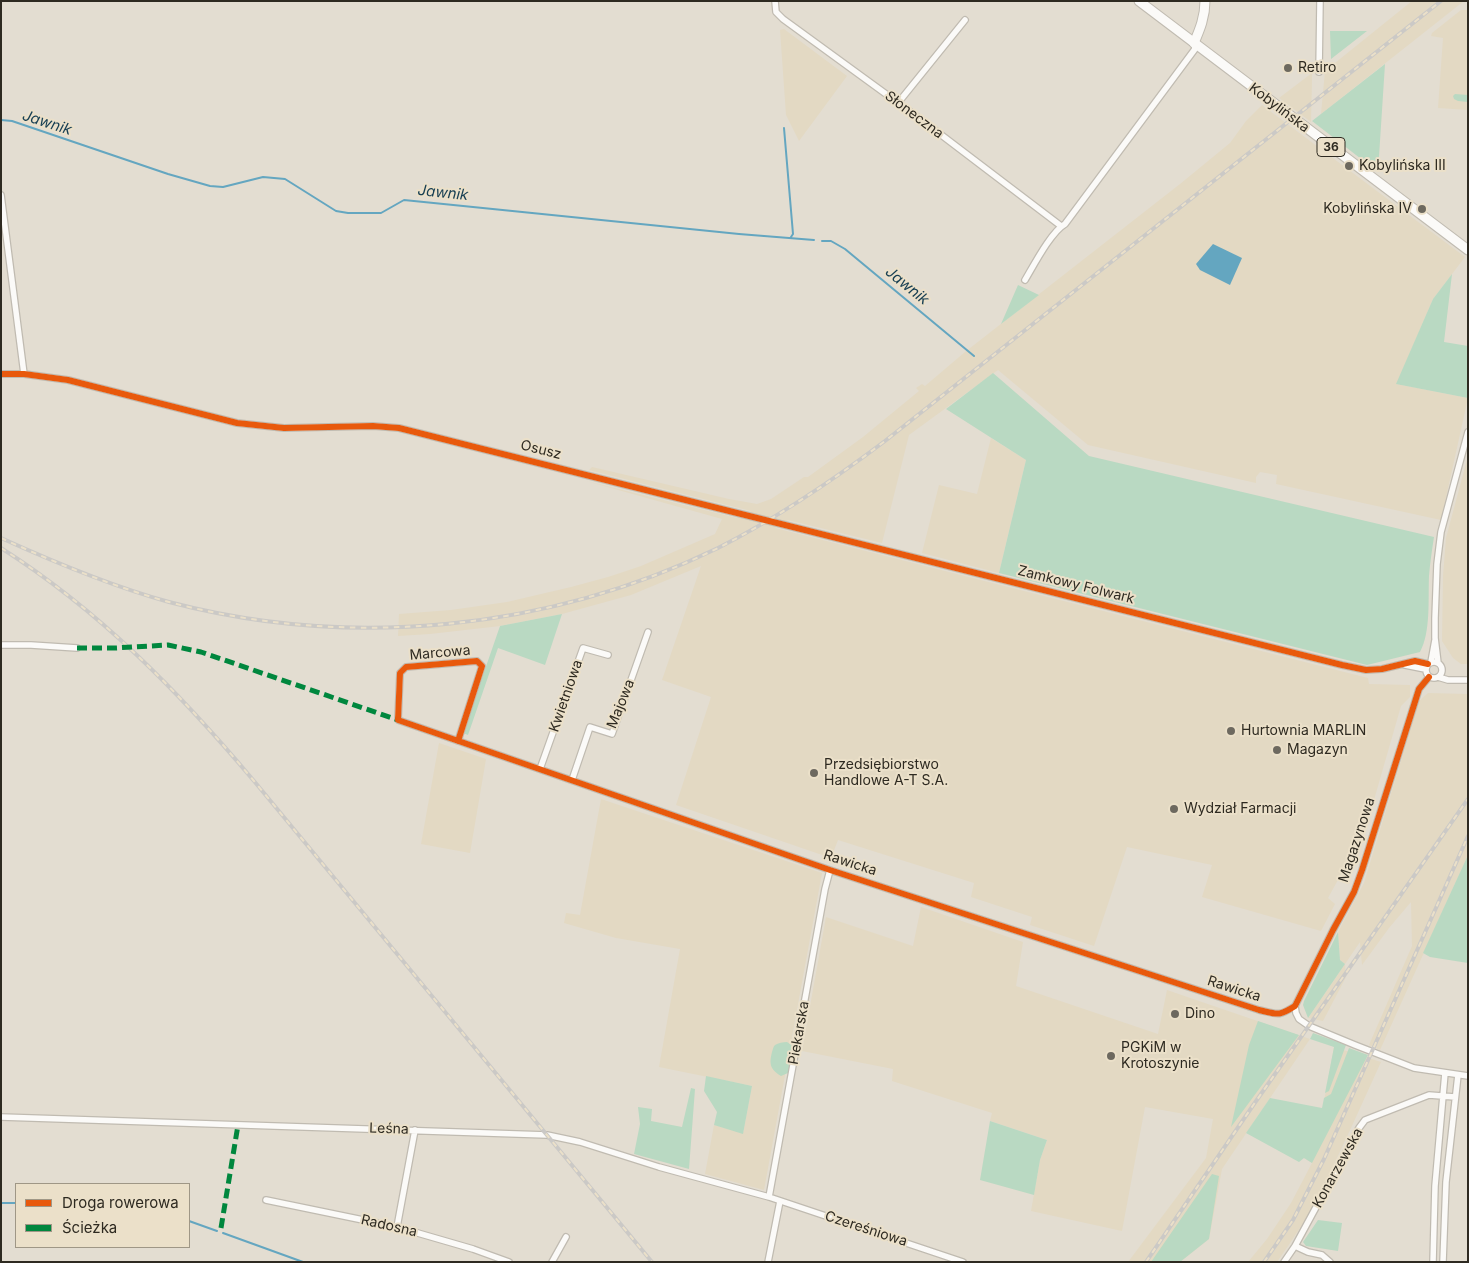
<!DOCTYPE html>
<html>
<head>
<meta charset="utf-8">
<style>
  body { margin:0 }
  #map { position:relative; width:1469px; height:1263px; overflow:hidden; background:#e3ddd1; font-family:Inter,sans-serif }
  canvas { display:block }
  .frame { position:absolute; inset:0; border:2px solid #2e2a21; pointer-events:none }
  .legend { position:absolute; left:15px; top:1183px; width:175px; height:65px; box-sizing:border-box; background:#ebe0c9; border:1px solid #9f9786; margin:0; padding:6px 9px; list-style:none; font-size:15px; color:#2e2a21 }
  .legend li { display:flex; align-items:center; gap:10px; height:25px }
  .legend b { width:25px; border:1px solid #9f9786 }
</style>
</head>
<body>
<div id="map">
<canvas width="1469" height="1263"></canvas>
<div class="frame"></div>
<ul class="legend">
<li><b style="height:6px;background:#e8590c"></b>Droga rowerowa</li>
<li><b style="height:6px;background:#00873e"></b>Ścieżka</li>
</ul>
</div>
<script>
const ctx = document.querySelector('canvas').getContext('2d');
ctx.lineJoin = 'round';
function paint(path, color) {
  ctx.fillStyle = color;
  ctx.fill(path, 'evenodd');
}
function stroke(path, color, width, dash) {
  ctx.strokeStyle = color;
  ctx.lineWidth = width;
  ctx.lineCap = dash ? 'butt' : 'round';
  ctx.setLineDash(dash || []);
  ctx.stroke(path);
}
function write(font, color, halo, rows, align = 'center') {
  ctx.font = font + ' Inter,sans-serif';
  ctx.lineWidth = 4;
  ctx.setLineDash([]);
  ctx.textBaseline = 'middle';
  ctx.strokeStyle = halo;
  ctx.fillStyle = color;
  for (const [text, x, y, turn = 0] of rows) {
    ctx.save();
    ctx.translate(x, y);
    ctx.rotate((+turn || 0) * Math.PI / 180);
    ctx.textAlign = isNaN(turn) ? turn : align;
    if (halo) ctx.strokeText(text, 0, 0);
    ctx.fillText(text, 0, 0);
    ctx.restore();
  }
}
const built = new Path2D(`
  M1412,1H1464L1321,114L1325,71Z
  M1461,10H1468V110L1438,108L1443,38L1431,36L1432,33Z
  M784,29L847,76L799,141L786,115L780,30Z
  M1312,73V80L1311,122L1279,98Z
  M1262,105L1465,257L1433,299L1397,384L1468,398L1441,520L1276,484L1277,475L1260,472L1256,477V483L1088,445L998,370L909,435L882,543L788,520L775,528L1368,678L1369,684L1410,685V697L1401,706L1357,859L1350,858L1328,898L1335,904L1321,931L1202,897L1212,865L1127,847L1094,946L1030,925L1032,917L971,897L974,883L838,840L831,858L676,805L711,697L662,680L701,566L631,595L562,614L500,626L430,634L398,636L399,614L451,610L507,602L571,587L608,577L641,566L715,534L722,519L586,481L737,518L751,511L589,470L592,467L729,499L757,504L771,499L804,477H808L863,437L919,391L916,388L922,384L925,386L965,352L1180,184L1230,143L1246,121Z
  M991,438L1026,460L999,573L922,553L939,485L977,494Z
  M1468,456V664H1461L1453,658L1442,641L1443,576L1446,538Z
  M1428,693L1468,694V855L1380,1050L1369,1045L1412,946L1411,902L1389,928L1362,965L1360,942L1345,964L1346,977L1323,1021L1308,1018L1345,964L1340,960L1338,932L1364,883L1419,701Z
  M439,743L486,759L470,853L421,844Z
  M601,799L822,873L764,1190L705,1174L714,1125L743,1133L752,1086L659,1067L680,949L616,938L564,923L566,913L580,915Z
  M921,907L1023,942L1016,986L1158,1034L1167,990L1310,1039L1222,1169L1209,1239L1180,1262H1128L1206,1158L1213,1119L1145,1107L1122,1231L1031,1211L1040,1160L1047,1140L990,1121L992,1113L892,1081L893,1069L802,1051L826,917L913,946Z
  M1334,1047L1381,1062L1351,1128L1314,1207L1288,1246L1277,1262H1248L1267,1239L1291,1203L1312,1163L1304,1158L1320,1123Z`);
const green = new Path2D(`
  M1330,31H1367L1331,59Z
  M1385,64L1378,172L1312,121Z
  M1455,94L1468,95V102L1458,101L1454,99L1453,96Z
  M1452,274L1444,342L1468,346V398L1396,384L1433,299Z
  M1018,285L1039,295L1001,324Z
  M993,373L1089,456L1434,537C1432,550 1430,563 1429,576C1428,599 1431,632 1420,652L1367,665L999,573L1026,460L946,409Z
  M562,614L545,665L498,648L468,735L463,733L500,626Z
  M1468,855V963L1430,957L1423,953Z
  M1338,932L1340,960L1345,964L1308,1018L1303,1005L1304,1001Z
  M1258,1021L1299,1035L1231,1127L1249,1045Z
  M1313,1033L1346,1045L1329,1091L1325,1093L1334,1047L1310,1039Z
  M787,1042L793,1046L788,1073L781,1076C770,1069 769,1064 772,1052C773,1049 773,1047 775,1045C778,1043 783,1042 787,1042Z
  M1349,1048L1368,1055L1312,1163L1304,1158L1299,1162L1246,1133L1270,1098L1322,1108L1324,1098L1331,1094Z
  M706,1076L752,1086L743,1134L714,1125L717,1112L704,1091Z
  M691,1088L695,1089L689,1169L634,1154L640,1124L638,1107L652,1109L651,1121L682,1127Z
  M990,1121L1047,1140L1040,1160L1034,1195L980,1180Z
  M1212,1174L1219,1176L1209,1239L1180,1262H1151Z
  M1318,1220L1342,1223L1338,1251L1306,1246L1303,1242Z`);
const water = new Path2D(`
  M1213,244L1242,258L1230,285L1200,270L1196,264Z`);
const stream = new Path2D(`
  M1,120L12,121L168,174L210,186L223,187L263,177L285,179L336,211L348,213H381L404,200L739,234L814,240
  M784,128L793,234L791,237
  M822,241H831L845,249L974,356
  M1,1203H16
  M189,1221L217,1231
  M223,1233L303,1262`);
const street = new Path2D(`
  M775,1L776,12L783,19L923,121L1061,226
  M1319,72L1320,1
  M898,103L965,20
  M1,195L24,374
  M1025,280C1034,265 1051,232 1065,224L1195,49L1194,43
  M1,374H24L68,380L237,423L284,428L373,426L399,428L1342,665L1366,670L1382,669L1415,661L1428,664
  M1,645H31L77,648
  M1426 670a8 8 0 1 1 16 0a8 8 0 1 1-16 0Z
  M1431,662L1435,640
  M1438,663L1435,638V618L1437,564L1441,532L1468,432
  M1405,665L1425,669
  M1438,677L1448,680H1468
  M458,741L482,666L477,661L406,667L400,673L398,720L830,870L1259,1010C1277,1014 1278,1017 1295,1006L1333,930L1354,892L1362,870L1419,689L1429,677
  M540,769L583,648L608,655
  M572,780L590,727L612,734L648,632
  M1295,1006L1296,1013L1299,1019L1309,1026L1355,1045L1414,1068L1468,1076
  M1,1117L547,1135L580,1142L659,1167L769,1197L963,1262
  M769,1197L825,889L830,870
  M266,1200L397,1227L473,1249L509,1262
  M397,1227L415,1130
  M1295,1246L1308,1252L1322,1255L1330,1262
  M552,1262L566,1237
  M768,1262L780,1201
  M1284,1262L1295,1246L1359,1128L1365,1120L1429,1095L1455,1097
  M1433,1262L1435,1186L1445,1073
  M1443,1262L1446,1182L1458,1075`);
const secondary = new Path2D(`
  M1194,43C1200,29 1205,17 1205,1`);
const primary = new Path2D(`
  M1139,1L1468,250`);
const rail = new Path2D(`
  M1,538C56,563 111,586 169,602C351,650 549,630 718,548C777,518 832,481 885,441L1441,1
  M1,548C100,611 179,692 254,781L652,1262
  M1146,1262L1254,1104L1468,799
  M1264,1262L1293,1220L1324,1159L1468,836`);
const quiet = new Path2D(`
  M77,648H115L168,645L201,652L398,720
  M221,1228L238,1125`);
const cycleway = new Path2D(`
  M1,374H24L68,380L237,423L284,428L373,426L399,428L1342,665L1366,670L1382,669L1415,661L1428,664
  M458,741L482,666L477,661L406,667L400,673L398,720L830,870L1259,1010C1277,1014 1278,1017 1295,1006L1333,930L1354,892L1362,870L1419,689L1429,677`);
const markers = [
  [1288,68,5,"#6d695f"],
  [1349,166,5,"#6d695f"],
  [1422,209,5,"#6d695f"],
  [1231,731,5,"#6d695f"],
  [1277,750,5,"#6d695f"],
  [814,773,5,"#6d695f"],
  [1174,809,5,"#6d695f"],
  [1175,1014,5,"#6d695f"],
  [1111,1056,5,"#6d695f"]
];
const shields = [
  [1331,147,28]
];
const shieldNames = [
  ["36",1331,147]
];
const poiNames = [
  ["Retiro",1298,68],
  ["Kobylińska III",1359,166],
  ["Kobylińska IV",1412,209,"right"],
  ["Hurtownia MARLIN",1241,731],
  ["Magazyn",1287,750],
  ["Przedsiębiorstwo",824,765],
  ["Handlowe A-T S.A.",824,781],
  ["Wydział Farmacji",1184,809],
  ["Dino",1185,1014],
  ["PGKiM w",1121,1048],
  ["Krotoszynie",1121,1064]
];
const streetNames = [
  ["Kobylińska",1279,108,37],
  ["Słoneczna",914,115,37],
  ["Osusz",541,450,14],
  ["Zamkowy Folwark",1076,585,14],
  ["Marcowa",440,653,-5],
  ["Kwietniowa",566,696,-71],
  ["Majowa",621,704,-68],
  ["Magazynowa",1357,840,-72],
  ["Rawicka",850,863,18],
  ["Rawicka",1234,989,18],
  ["Piekarska",799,1033,-80],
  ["Leśna",389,1129,2],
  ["Konarzewska",1338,1168,-61],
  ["Radosna",389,1226,13],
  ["Czereśniowa",866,1229,18]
];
const waterNames = [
  ["Jawnik",47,123,18],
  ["Jawnik",443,193,6],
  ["Jawnik",907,286,39]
];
paint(built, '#e3d9c3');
paint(green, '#b9d9c2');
paint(water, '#64a6c0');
stroke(stream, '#64a6c0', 2);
stroke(street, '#c0bbb1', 8);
stroke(secondary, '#c0bbb1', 11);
stroke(primary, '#c0bbb1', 11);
stroke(street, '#fbfaf8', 5.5);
stroke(secondary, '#fbfaf8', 9);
stroke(primary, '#fbfaf8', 9);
stroke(rail, '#cbc9c6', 4);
stroke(rail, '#ebe0c9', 2, [5.5]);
stroke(quiet, '#00873e', 5, [10, 5]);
stroke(cycleway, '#e8590c', 6);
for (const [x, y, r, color] of markers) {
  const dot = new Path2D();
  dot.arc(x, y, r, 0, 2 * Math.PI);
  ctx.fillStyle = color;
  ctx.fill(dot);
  stroke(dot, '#ebe0c9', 2);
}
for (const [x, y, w] of shields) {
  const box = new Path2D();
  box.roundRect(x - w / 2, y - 9.5, w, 19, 4);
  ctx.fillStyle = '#ebe0c9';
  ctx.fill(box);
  stroke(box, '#2e2a21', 1);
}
write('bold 12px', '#2e2a21', null, shieldNames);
write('14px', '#2e2a21', '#ebe0c9', poiNames, 'left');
write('14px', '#2e2a21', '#ebe0c9', streetNames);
write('italic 15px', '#163e52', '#ebe0c9', waterNames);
</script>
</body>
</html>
